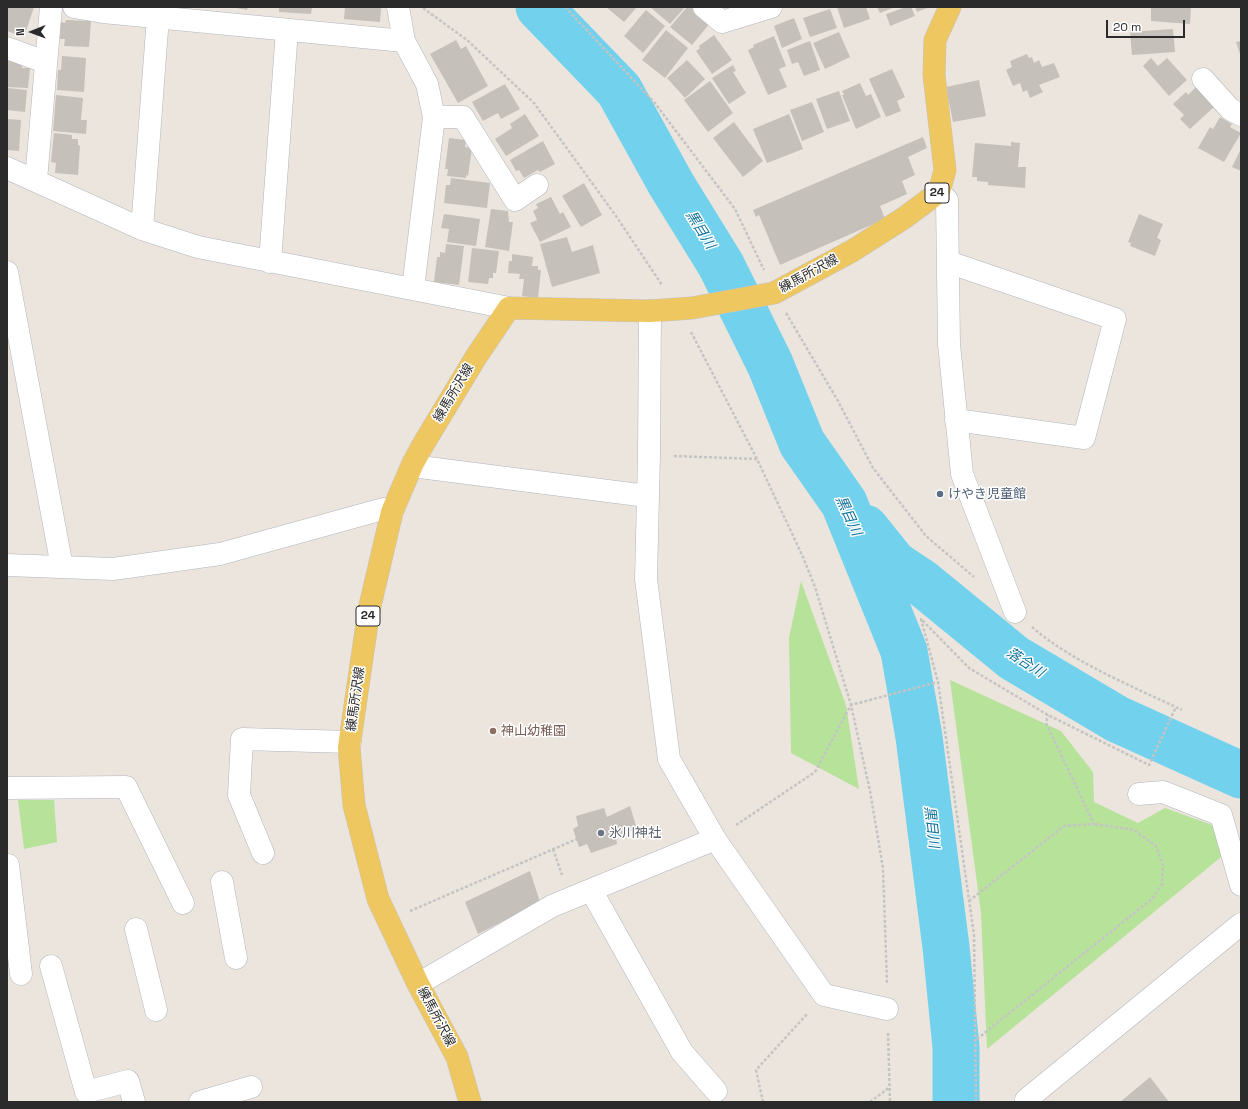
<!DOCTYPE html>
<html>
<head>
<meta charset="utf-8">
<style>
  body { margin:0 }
  #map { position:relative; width:1248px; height:1109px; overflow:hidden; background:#ece5dd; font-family:"Space Grotesk",sans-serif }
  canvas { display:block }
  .frame { position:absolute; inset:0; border:8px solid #2b2b2b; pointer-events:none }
  .north { position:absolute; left:12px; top:12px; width:40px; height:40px; -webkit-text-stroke:3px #fff; paint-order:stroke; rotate:269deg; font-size:11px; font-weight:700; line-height:16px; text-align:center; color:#2b2b2b }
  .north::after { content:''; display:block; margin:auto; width:14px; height:18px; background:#2b2b2b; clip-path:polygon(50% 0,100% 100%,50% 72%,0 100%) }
  .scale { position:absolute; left:1106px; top:20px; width:79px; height:18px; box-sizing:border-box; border:2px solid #2b2b2b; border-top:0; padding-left:5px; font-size:12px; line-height:14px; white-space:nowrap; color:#2b2b2b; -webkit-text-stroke:3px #fff; paint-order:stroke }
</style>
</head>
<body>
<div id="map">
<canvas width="1248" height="1109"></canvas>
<div class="frame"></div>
<div class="north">N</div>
<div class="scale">20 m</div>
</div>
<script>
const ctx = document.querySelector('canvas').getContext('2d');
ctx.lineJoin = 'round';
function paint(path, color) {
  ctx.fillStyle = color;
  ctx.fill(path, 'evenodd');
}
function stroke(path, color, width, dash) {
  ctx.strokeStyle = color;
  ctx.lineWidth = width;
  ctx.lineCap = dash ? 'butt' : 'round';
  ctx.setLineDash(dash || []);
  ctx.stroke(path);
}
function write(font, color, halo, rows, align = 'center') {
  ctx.font = font + ' "Space Grotesk","Noto Sans JP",sans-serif';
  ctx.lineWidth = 3;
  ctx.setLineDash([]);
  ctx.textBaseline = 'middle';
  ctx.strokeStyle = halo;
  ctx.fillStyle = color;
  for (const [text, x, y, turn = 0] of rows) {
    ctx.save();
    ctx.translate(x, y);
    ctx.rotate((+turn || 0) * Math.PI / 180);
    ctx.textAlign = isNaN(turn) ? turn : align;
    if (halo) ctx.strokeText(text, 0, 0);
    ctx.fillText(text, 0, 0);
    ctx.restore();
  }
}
const green = new Path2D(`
  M801,581L846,705L859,789L791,753L789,638Z
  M950,680L1061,731L1093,772L1094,802L1138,823L1165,808L1215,826L1226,853L987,1049L981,913Z
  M18,800H54L57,842L24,849Z`);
const river = new Path2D(`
  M539,7L619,90L671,184L721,265L770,364L802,443L844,503L904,651L919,737L946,947L956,1047V1102
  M865,528L894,564L921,582L1014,658L1117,719L1241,775`);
const building = new Path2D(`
  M7,7H34L24,37L7,31Z
  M231,7H248L247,10Z
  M279,7H312L311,14L279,12Z
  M345,7H381L380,22L344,19Z
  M606,7H637L624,22Z
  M650,7H685L670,24Z
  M687,7H691L710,23L692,45L670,27Z
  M837,7H866L870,19L844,28Z
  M877,7H895L880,13Z
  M906,7H911L915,16L890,26L886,14Z
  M915,7H930L917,12Z
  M1151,7H1191L1190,24L1151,21Z
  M830,9L837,28L810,37L803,18Z
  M646,10L665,26L643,53L624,36Z
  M794,18L802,39L782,48L774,26Z
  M66,20L91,21L89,47L64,46L65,39H60L61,22L65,23Z
  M1173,29L1175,52L1132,55L1130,32Z
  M666,30L688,48L665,78L642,60Z
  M839,32L850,57L825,69L813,43Z
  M714,35L732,60L712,74L696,51L700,48L699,46Z
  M774,36L786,66L779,69L787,87L768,95L748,50L754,47L753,45Z
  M456,40L461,49L466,46L488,86L458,103L430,54Z
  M810,41L820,70L804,76L798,62L792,64L787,50Z
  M1241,41V57L1236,42Z
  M1027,54L1029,58L1032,57L1034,63L1039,60L1042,67L1054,63L1060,77L1039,85L1043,92L1030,98L1027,90L1023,92L1020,83L1013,86L1006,70L1012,67L1010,61Z
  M7,56L23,58L22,68H30L28,88L7,87Z
  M62,56L86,58L84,92L57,90L58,70H61Z
  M1151,58L1158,66L1167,58L1187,80L1169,96L1143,66Z
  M687,60L705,79L685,98L667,78Z
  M733,65L736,71L733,72L746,93L729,104L712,78Z
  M892,69L905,97L897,101L901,111L886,117L869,79Z
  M979,80L986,116L953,122L946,87Z
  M710,81L733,113L708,132L684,100Z
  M860,83L866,96L871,94L881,117L856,129L842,95H844L842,91Z
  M505,84L520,109L501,119L498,113L483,121L472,102Z
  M1196,87L1214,107L1190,129L1180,119L1184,115L1173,104L1186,92L1188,95Z
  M7,88L27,90L25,112L7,110Z
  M839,91L850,121L827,129L816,99Z
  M56,95L83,98L81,120H87L86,134L53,131Z
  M812,102L824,132L802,141L790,110Z
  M525,114L539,136L506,156L495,139L512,128L510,124Z
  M789,114L803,149L767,163L753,129Z
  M1220,117L1232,124L1230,127L1241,133L1224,162L1198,148L1210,127L1213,129Z
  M7,119L21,120L19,151L7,150Z
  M734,122L763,161L743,177L713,138Z
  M54,133L72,135V139H78V145L80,146L78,175L55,173L56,163L51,162Z
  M923,137L927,148L908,157L915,175L902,181L907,194L880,206L885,219L780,265L759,215L756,217L753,210Z
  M449,138L466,140L465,147L472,148L468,176L466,175V178L447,176L448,169H445Z
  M543,141L555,164L540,172L538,170L524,178L519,170L516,171L510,160Z
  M1011,142L1020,143L1018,167H1026L1025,188L988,185V182L977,181V177H972L975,143L1011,146Z
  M1241,149V171L1232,167Z
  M451,178L490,183L487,208L444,203L446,185H450Z
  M584,183L602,215L581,227L562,196Z
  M551,197L560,214L563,212L571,227L540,242L530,223L537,220L533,211L538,208L536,204Z
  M491,209L508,211L509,222H513L509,251L485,247Z
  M444,214L480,219L476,246L447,242L449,229L441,228Z
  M1139,214L1163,224L1157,238L1161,240L1155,256L1130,246L1131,243L1128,242Z
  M567,237L572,252L593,245L600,273L552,287L540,244Z
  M446,244L464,246L459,285L434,282L437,257H440V252L445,253Z
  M472,248L499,251L496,273H493V278H489L488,284L468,282Z
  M512,254L533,257L532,266H538V270H541L538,298L522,296L524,279H519L520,274L508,273L509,261H512Z
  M630,806L637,829L616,837L617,844L591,853L587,844L579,847L573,829L578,826L576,816L604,808L607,817Z
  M530,871L540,902L478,934L465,902Z
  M1150,1077L1169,1102H1120Z`);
const path = new Path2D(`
  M565,7L654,102L735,209L764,270
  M423,8L467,40L534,103L616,216L662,285
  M786,313L838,401L873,468L926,536L974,577
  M691,332L757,459L803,557L815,587L851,705L870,791L883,868L887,984
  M674,456L757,459
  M1032,627C1072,662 1134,687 1182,710
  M736,825L815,772L851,705L938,682
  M553,849L562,875
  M969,901L1064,826L1094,824L1046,723L1048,715
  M410,911L577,839
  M888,1033L890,1102
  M977,1039L1153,898L1162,884L1163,865L1156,846L1134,830L1094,824
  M763,1102L756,1070L808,1013
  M870,1102L890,1087
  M976,1102L974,935L938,682L921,619L969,668L1048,715L1149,765L1176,707`);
const minor = new Path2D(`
  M74,7L103,12L404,41L427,84L434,117L413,288
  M398,7L404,41
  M704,7L722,22L771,7
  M7,48L45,62
  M1203,79L1230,109L1241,115
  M434,117H463L515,200L537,185
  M7,168L142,229L198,247L509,308
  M36,180L51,7
  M939,192L947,200L949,344L962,474L1015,612
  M142,229L158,17
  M270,262L287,30
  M948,262L1115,319L1084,438L956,420
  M7,272L62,567
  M650,311L649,455L646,579L669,759L715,839L824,995L887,1009
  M413,463L420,467L647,496
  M7,565L113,569L220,554L383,509L392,512
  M7,788L126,787L183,903
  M1139,794L1163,792L1221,815L1241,885
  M263,853L239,795L242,739L350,742
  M8,865L21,974
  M222,882L236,958
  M591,890L682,1052L716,1091
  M136,929L156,1010
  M51,966L86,1092L128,1081L134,1102
  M418,984L552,906L715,839
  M200,1102L251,1087
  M1026,1102V1100L1241,924`);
const major = new Path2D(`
  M470,1102L457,1057L418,984L378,899L354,805L349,747L369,610L392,512L413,463L424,443L476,357L509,308L650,311L692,308L774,293L852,251L904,218L939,192L945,170L934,75L935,40L950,7`);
const markers = [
  [940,494,4,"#5c6f8a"],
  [493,731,4,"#8d6e63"],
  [601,833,4,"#6b7280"]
];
const shields = [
  [937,193,24],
  [368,616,24]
];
const shieldNames = [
  ["24",937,193],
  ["24",368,616]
];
const streetNames = [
  ["練馬所沢線",809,274,-29],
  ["練馬所沢線",454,393,-59],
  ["練馬所沢線",356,699,-82],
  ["練馬所沢線",436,1017,62]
];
const serviceNames = [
  ["けやき児童館",948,494]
];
const educationNames = [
  ["神山幼稚園",501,731]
];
const worshipNames = [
  ["氷川神社",609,833]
];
const waterNames = [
  ["黒目川",700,230,58],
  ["黒目川",848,516,65],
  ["落合川",1025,663,33],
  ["黒目川",931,827,83]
];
paint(green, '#b6e29a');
stroke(river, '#72d2ed', 47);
paint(building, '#c5c0b9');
stroke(minor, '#b1b4be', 23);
stroke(major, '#c4c4c4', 23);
stroke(path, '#c4c4c4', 2.5, [3, 2]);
stroke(minor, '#fff', 22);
stroke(major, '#efc760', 22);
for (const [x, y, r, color] of markers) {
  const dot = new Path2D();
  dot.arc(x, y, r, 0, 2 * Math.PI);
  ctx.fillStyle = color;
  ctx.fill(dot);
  stroke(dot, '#fff', 1.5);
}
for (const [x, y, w] of shields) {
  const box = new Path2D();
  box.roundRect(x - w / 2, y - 10, w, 20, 3);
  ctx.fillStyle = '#fff';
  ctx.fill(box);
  stroke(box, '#2b2b2b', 1);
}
write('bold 12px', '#2b2b2b', null, shieldNames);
write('13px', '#2b2b2b', '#fff', streetNames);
write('13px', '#4e5e75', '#fff', serviceNames, 'left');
write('13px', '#785e54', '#fff', educationNames, 'left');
write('13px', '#5b616d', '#fff', worshipNames, 'left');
write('italic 14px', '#0f719a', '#fff', waterNames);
</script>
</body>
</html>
